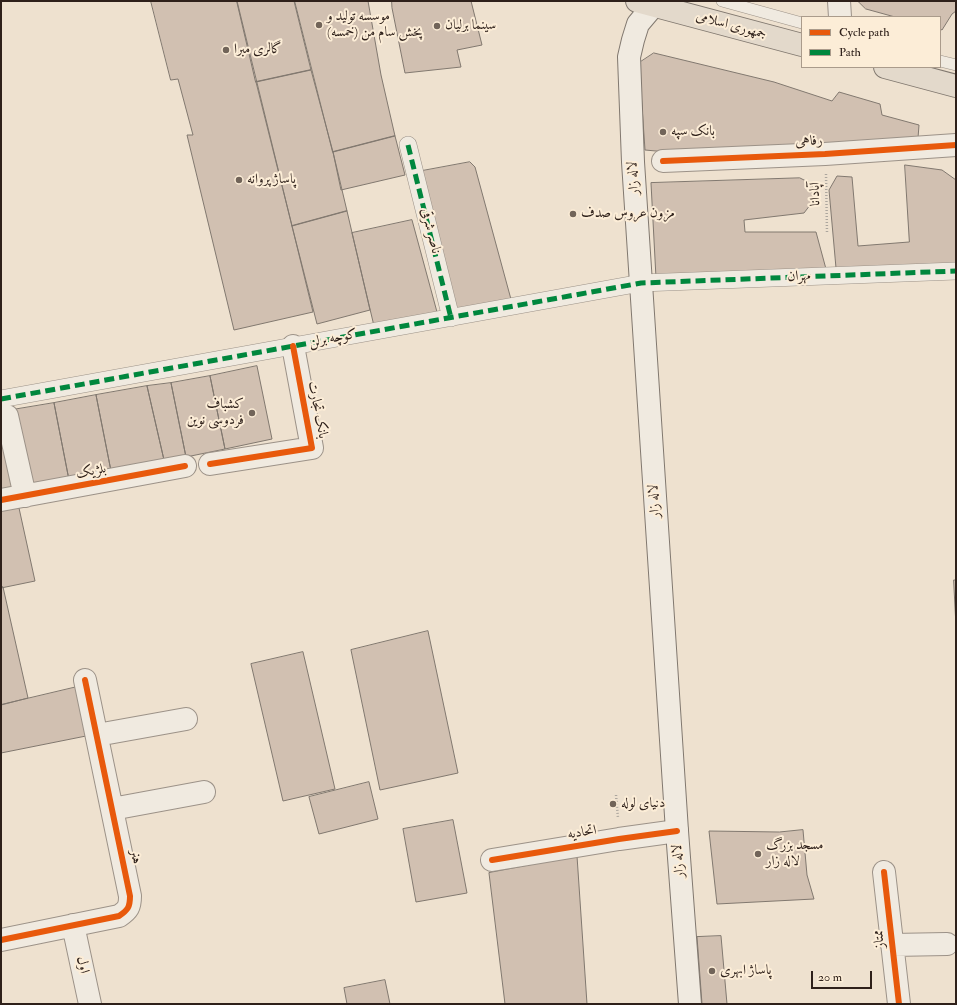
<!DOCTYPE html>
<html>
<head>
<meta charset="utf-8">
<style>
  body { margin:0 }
  #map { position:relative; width:957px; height:1005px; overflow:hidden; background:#eee1cf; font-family:"IM FELL Double Pica",serif }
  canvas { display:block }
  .frame { position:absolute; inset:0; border:2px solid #2e201a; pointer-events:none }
  .legend { position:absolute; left:801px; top:16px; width:140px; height:52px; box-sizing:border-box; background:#fcedd7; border:1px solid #aa9b8b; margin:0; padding:5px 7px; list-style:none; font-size:12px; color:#2e201a }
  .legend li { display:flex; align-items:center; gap:8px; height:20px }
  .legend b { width:20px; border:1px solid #aa9b8b }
  .scale { position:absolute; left:811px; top:971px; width:61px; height:18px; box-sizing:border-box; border:2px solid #2e201a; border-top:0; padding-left:5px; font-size:12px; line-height:14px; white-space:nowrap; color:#2e201a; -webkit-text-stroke:3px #fcedd7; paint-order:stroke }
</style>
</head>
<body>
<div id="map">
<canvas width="957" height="1005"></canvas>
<div class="frame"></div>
<ul class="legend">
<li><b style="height:5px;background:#e8590c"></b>Cycle path</li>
<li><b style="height:5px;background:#00873e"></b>Path</li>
</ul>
<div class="scale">20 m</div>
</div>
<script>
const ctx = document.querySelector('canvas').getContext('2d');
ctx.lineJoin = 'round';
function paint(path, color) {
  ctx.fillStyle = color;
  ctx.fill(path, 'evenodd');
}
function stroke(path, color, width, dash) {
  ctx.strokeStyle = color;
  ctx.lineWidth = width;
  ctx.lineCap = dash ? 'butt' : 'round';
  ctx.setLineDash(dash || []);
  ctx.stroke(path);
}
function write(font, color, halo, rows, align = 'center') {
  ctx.font = font + ' "IM FELL Double Pica",Amiri,serif';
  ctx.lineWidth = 4;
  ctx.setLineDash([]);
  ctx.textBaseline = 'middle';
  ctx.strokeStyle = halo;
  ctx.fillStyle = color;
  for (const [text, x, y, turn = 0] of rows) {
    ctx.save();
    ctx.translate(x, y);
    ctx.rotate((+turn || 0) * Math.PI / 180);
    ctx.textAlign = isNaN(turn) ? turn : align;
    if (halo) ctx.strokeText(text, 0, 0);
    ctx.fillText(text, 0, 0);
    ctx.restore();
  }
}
const building = new Path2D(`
  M151,1H237L313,312L234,330L187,135H193L178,79L171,80Z
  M237,1H294L311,70L256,82Z
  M295,1H368L381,75L395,136L333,152Z
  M392,1H471L482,45L457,50L461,67L405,73L392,8Z
  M858,1H956V11L952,14L942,30L940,29V17H895L866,9Z
  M654,53L774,82L832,101L839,92L880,104L882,115L919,125L918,138L667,152L645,150L639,63Z
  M311,70L333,152L347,211L292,226L256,82Z
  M395,136L405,175L341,190L333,152Z
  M470,162L475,167L512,303L455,313L422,171Z
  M905,165L942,170L956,180V263L836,268L829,190L837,176L852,177L858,246L909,242Z
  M800,178L812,184L817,196L804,213L744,220L745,232H816L826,269L656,278L651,183Z
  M347,211L370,310L317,324L292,226Z
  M412,220L437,312L374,326L352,233Z
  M257,366L272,439L225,449L210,376Z
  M210,376L225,449L186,457L171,383Z
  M171,383L186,457L164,460L147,386Z
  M147,386L164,460L111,471L96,395Z
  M96,395L111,471L69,480L54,403Z
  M54,403L69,480L31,487L12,410Z
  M1,436L13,489L1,492Z
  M19,508L35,581L1,588V511Z
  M954,580H956V626Z
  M3,587L28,698L1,705V588Z
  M428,631L458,773L380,790L351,650Z
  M303,652L335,789L283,801L251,664Z
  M77,687L86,736L1,753V705Z
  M369,782L378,819L319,834L309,797Z
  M453,820L467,893L416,902L403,829Z
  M803,830L807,875L814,899L717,904L709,831L779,832Z
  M577,856L587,1004H505L489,873Z
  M721,936L727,1004H702L697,937Z
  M385,980L390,1004H347L344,988Z`);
const path = new Path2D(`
  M826,174L827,233
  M616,795L618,818`);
const service = new Path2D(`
  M722,1L802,23
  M940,61L956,65`);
const pedestrian = new Path2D(`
  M408,145L451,318
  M1,399L641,283L956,271`);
const minor = new Path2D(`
  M839,1L840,17
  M663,161L825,154L956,145
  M7,416L25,496
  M210,464L312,448L293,346
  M1,500L185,466
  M97,735L186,719
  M112,809L204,792
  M492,860L619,839L677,831
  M884,872L899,1004
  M73,925L90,1004
  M1,940L119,916C128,910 130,907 130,896L85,680
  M892,945L947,944`);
const secondary = new Path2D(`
  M654,5L638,24L633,40L629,57L633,162L677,831L690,1004`);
const primary = new Path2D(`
  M637,1L802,45
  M885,67L956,86`);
const quiet = new Path2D(`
  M408,145L451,318
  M1,399L641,283L956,271`);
const cycleway = new Path2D(`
  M663,161L825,154L956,145
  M210,464L312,448L293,346
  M1,500L185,466
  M492,860L619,839L677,831
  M884,872L899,1004
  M1,940L119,916C128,910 130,907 130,896L85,680`);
const markers = [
  [319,25,4,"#716459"],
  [437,26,4,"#716459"],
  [226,50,4,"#716459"],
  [663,132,4,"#716459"],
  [239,180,4,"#716459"],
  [573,214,4,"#716459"],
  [252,413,4,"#716459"],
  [613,804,4,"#716459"],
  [758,854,4,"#716459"],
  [712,971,4,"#716459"]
];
const poiNames = [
  ["موسسه تولید و",327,17],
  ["پخش سام من (خمسه)",327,33],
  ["سینما برلیان",445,26],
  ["گالری مبرا",234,50],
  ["بانک سپه",671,132],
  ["پاساژ پروانه",247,180],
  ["مزون عروس صدف",581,214],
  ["کشباف",244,405,"right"],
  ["فردوسی نوین",244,421,"right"],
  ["دنیای لوله",621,804],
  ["مسجد بزرگ",766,846],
  ["لاله زار",766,862],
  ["پاساژ ابهری",720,971]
];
const streetNames = [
  ["جمهوری اسلامی",731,26,15],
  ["رفاهی",809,142,-3],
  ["لاله زار",634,178,-94],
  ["آپادانا",816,194,-92],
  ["ناصر شرقی",430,231,76],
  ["مهران",799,277,-2],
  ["کوچه برلن",333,339,-10],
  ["بانک تجارت",317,410,79],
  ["بلژیک",91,472,-11],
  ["لاله زار",655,501,-94],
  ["اتحادیه",582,833,-9],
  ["هنر",135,857,78],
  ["لاله زار",679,861,-95],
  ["ممتاز",880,939,-96],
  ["اول",82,965,78]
];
paint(building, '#d1c0b1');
stroke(building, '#81786f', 1);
stroke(service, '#9c9288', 12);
stroke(pedestrian, '#9c9288', 18);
stroke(minor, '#9c9288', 24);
stroke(secondary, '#81786f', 24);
stroke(primary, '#81786f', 24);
stroke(path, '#aca69e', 2.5, [1, 2]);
stroke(service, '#f0eae0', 11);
stroke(pedestrian, '#f0eae0', 17);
stroke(minor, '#f0eae0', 22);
stroke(secondary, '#f0eae0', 22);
stroke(primary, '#e3d9cb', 22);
stroke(quiet, '#00873e', 5, [10, 5]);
stroke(cycleway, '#e8590c', 6);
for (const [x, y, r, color] of markers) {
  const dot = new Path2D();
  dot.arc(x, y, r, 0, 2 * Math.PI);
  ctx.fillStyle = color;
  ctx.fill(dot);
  stroke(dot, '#fcedd7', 1.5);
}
write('14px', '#2e201a', '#fcedd7', poiNames, 'left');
write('14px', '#2e201a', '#fcedd7', streetNames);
</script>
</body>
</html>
